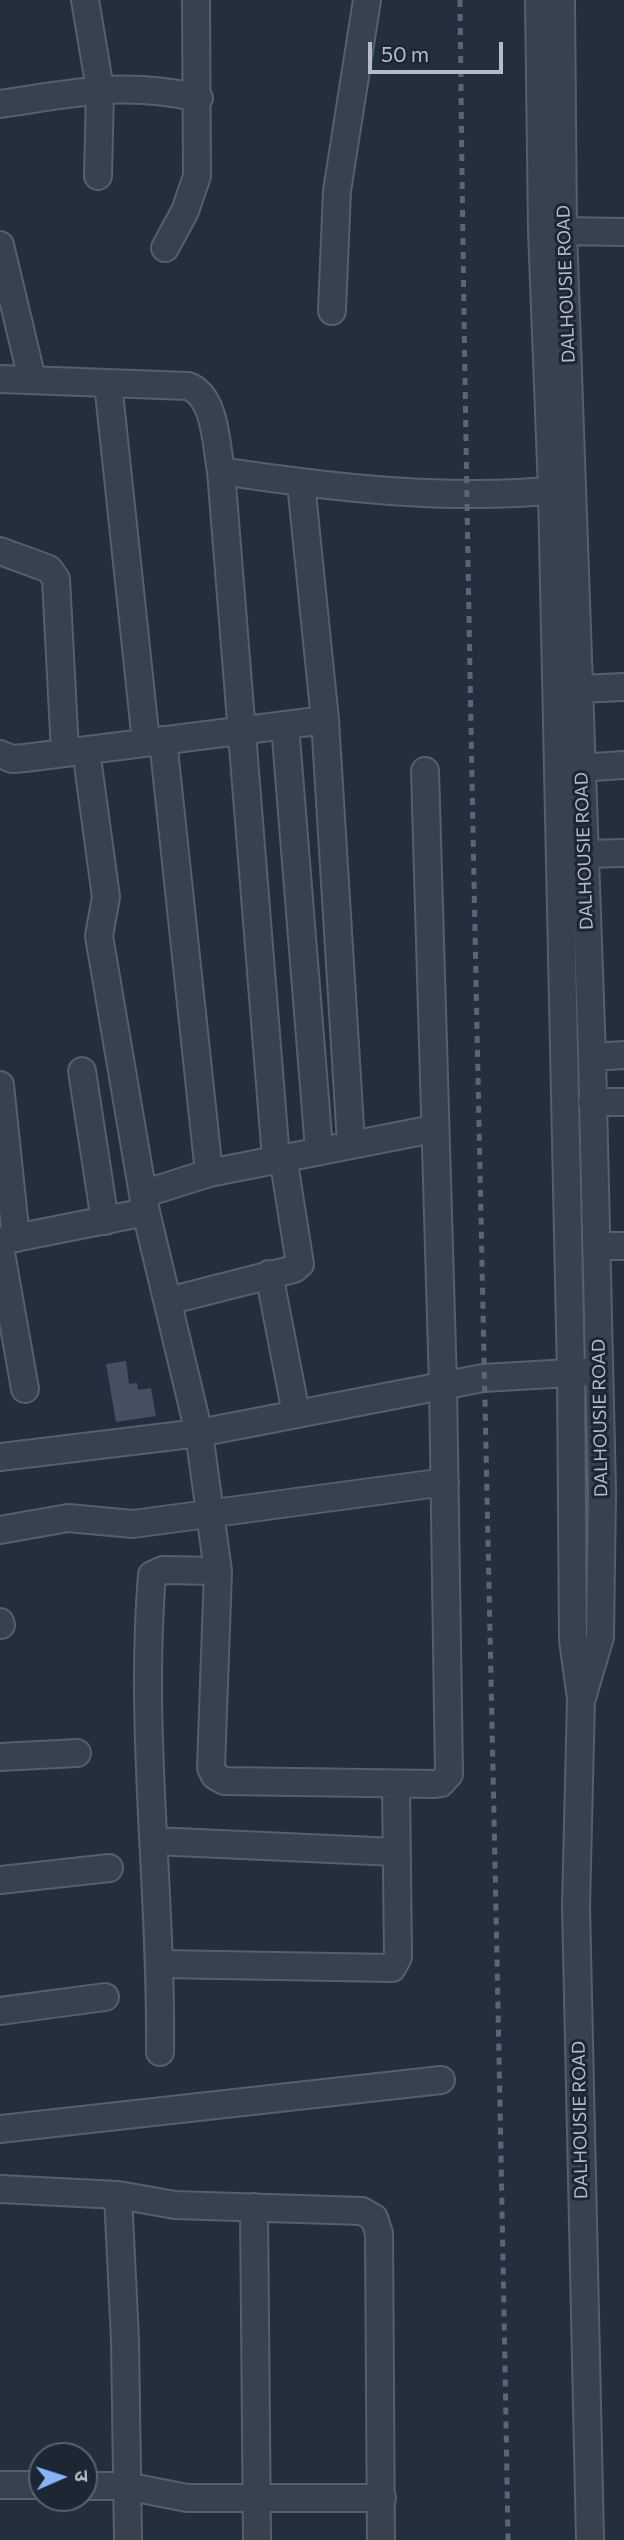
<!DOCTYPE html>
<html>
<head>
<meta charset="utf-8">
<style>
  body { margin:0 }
  #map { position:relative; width:624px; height:2540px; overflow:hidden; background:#242f3e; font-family:Commissioner,"Noto Sans Devanagari",sans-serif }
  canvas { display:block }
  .north { position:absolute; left:28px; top:2442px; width:70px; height:70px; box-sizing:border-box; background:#1d2633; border:2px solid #59626f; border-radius:50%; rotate:87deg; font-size:19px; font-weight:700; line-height:28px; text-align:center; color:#b4bcc9 }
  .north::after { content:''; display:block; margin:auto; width:24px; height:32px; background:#8ab4f8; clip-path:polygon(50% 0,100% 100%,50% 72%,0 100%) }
  .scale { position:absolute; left:368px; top:42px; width:135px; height:32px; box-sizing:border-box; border:4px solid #b4bcc9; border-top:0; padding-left:9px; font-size:21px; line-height:24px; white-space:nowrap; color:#b4bcc9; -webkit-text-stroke:5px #1d2633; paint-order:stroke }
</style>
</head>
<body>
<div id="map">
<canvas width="624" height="2540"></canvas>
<div class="north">उ</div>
<div class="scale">50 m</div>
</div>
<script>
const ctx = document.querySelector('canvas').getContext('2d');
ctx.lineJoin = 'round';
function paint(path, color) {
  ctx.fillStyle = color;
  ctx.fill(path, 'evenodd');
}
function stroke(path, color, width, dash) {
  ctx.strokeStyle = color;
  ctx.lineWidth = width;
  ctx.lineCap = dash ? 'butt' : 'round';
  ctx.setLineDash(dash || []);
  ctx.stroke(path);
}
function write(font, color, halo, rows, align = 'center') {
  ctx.font = font + ' Commissioner,sans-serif';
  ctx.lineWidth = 6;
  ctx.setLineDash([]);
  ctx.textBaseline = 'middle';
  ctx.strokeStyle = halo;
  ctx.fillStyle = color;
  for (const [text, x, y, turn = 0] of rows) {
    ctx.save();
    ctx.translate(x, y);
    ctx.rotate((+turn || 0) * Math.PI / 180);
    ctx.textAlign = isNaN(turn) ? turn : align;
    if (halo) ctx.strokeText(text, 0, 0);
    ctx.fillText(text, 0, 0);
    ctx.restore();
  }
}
const building = new Path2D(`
  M126,1361L129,1384L137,1383L138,1390L151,1388L156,1416L116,1422L106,1364Z`);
const minor = new Path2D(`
  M85,0L100,89L98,176
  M539,0L542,230L552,490L571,1373L573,1640L581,1699L576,1906L590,2540
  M561,0L563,231L592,1057L602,1491L600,1637L582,1698
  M0,104C75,93 123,81 199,98
  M563,231L624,232
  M0,245L32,379
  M165,248L185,211L197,176L196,0
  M332,311L337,191L367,0
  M0,379L188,386C216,396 216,445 221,471L276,1159
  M108,383L146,742
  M221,471C335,488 453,502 568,489
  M301,483L325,720L351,1143
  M0,551L49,569L56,579L65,752
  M579,689L624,687
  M285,725L319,1149
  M163,740L209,1173
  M86,750L106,897L99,936L146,1212L199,1433L218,1571L211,1768L215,1776L224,1781L435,1784L441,1783L449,1774L443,1385L425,771
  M0,754L12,759L25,758L325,720
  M562,769L624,765
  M584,854L624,853
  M592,1057L624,1055
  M82,1071L105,1221
  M0,1085L16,1238
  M592,1102H624
  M143,1194L209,1173L433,1129
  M0,1241L146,1212
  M596,1246H624
  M0,1247L25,1389
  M269,1274L296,1413
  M168,1301L294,1269L300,1264L283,1157
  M0,1457L199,1433L483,1378L586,1372
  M0,1530L68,1518L133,1524L445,1482
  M0,1622L1,1625
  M0,1757L77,1753
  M154,1841L396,1852
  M0,1880L109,1868
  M161,1964L392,1968L398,1957L396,1784
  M0,2011L105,1997
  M160,2052C162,1894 139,1733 152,1575L163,1570L218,1571
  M0,2129L441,2080
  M0,2189L118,2195L175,2205L362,2211L374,2218L379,2233L381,2540
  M118,2195L125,2340L128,2540
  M254,2207L257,2540
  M0,2485H42
  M84,2486H126L187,2498H382`);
const rail = new Path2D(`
  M460,0C469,847 494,1693 508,2540`);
const streetNames = [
  ["DALHOUSIE ROAD",566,284,-92],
  ["DALHOUSIE ROAD",584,851,-92],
  ["DALHOUSIE ROAD",600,1418,-91],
  ["DALHOUSIE ROAD",580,2120,-91]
];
paint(building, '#455162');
stroke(minor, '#565f6c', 30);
stroke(minor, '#38414e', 26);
stroke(rail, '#5a6575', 5, [7, 7]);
write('18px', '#b4bcc9', '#1d2633', streetNames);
</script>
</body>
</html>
